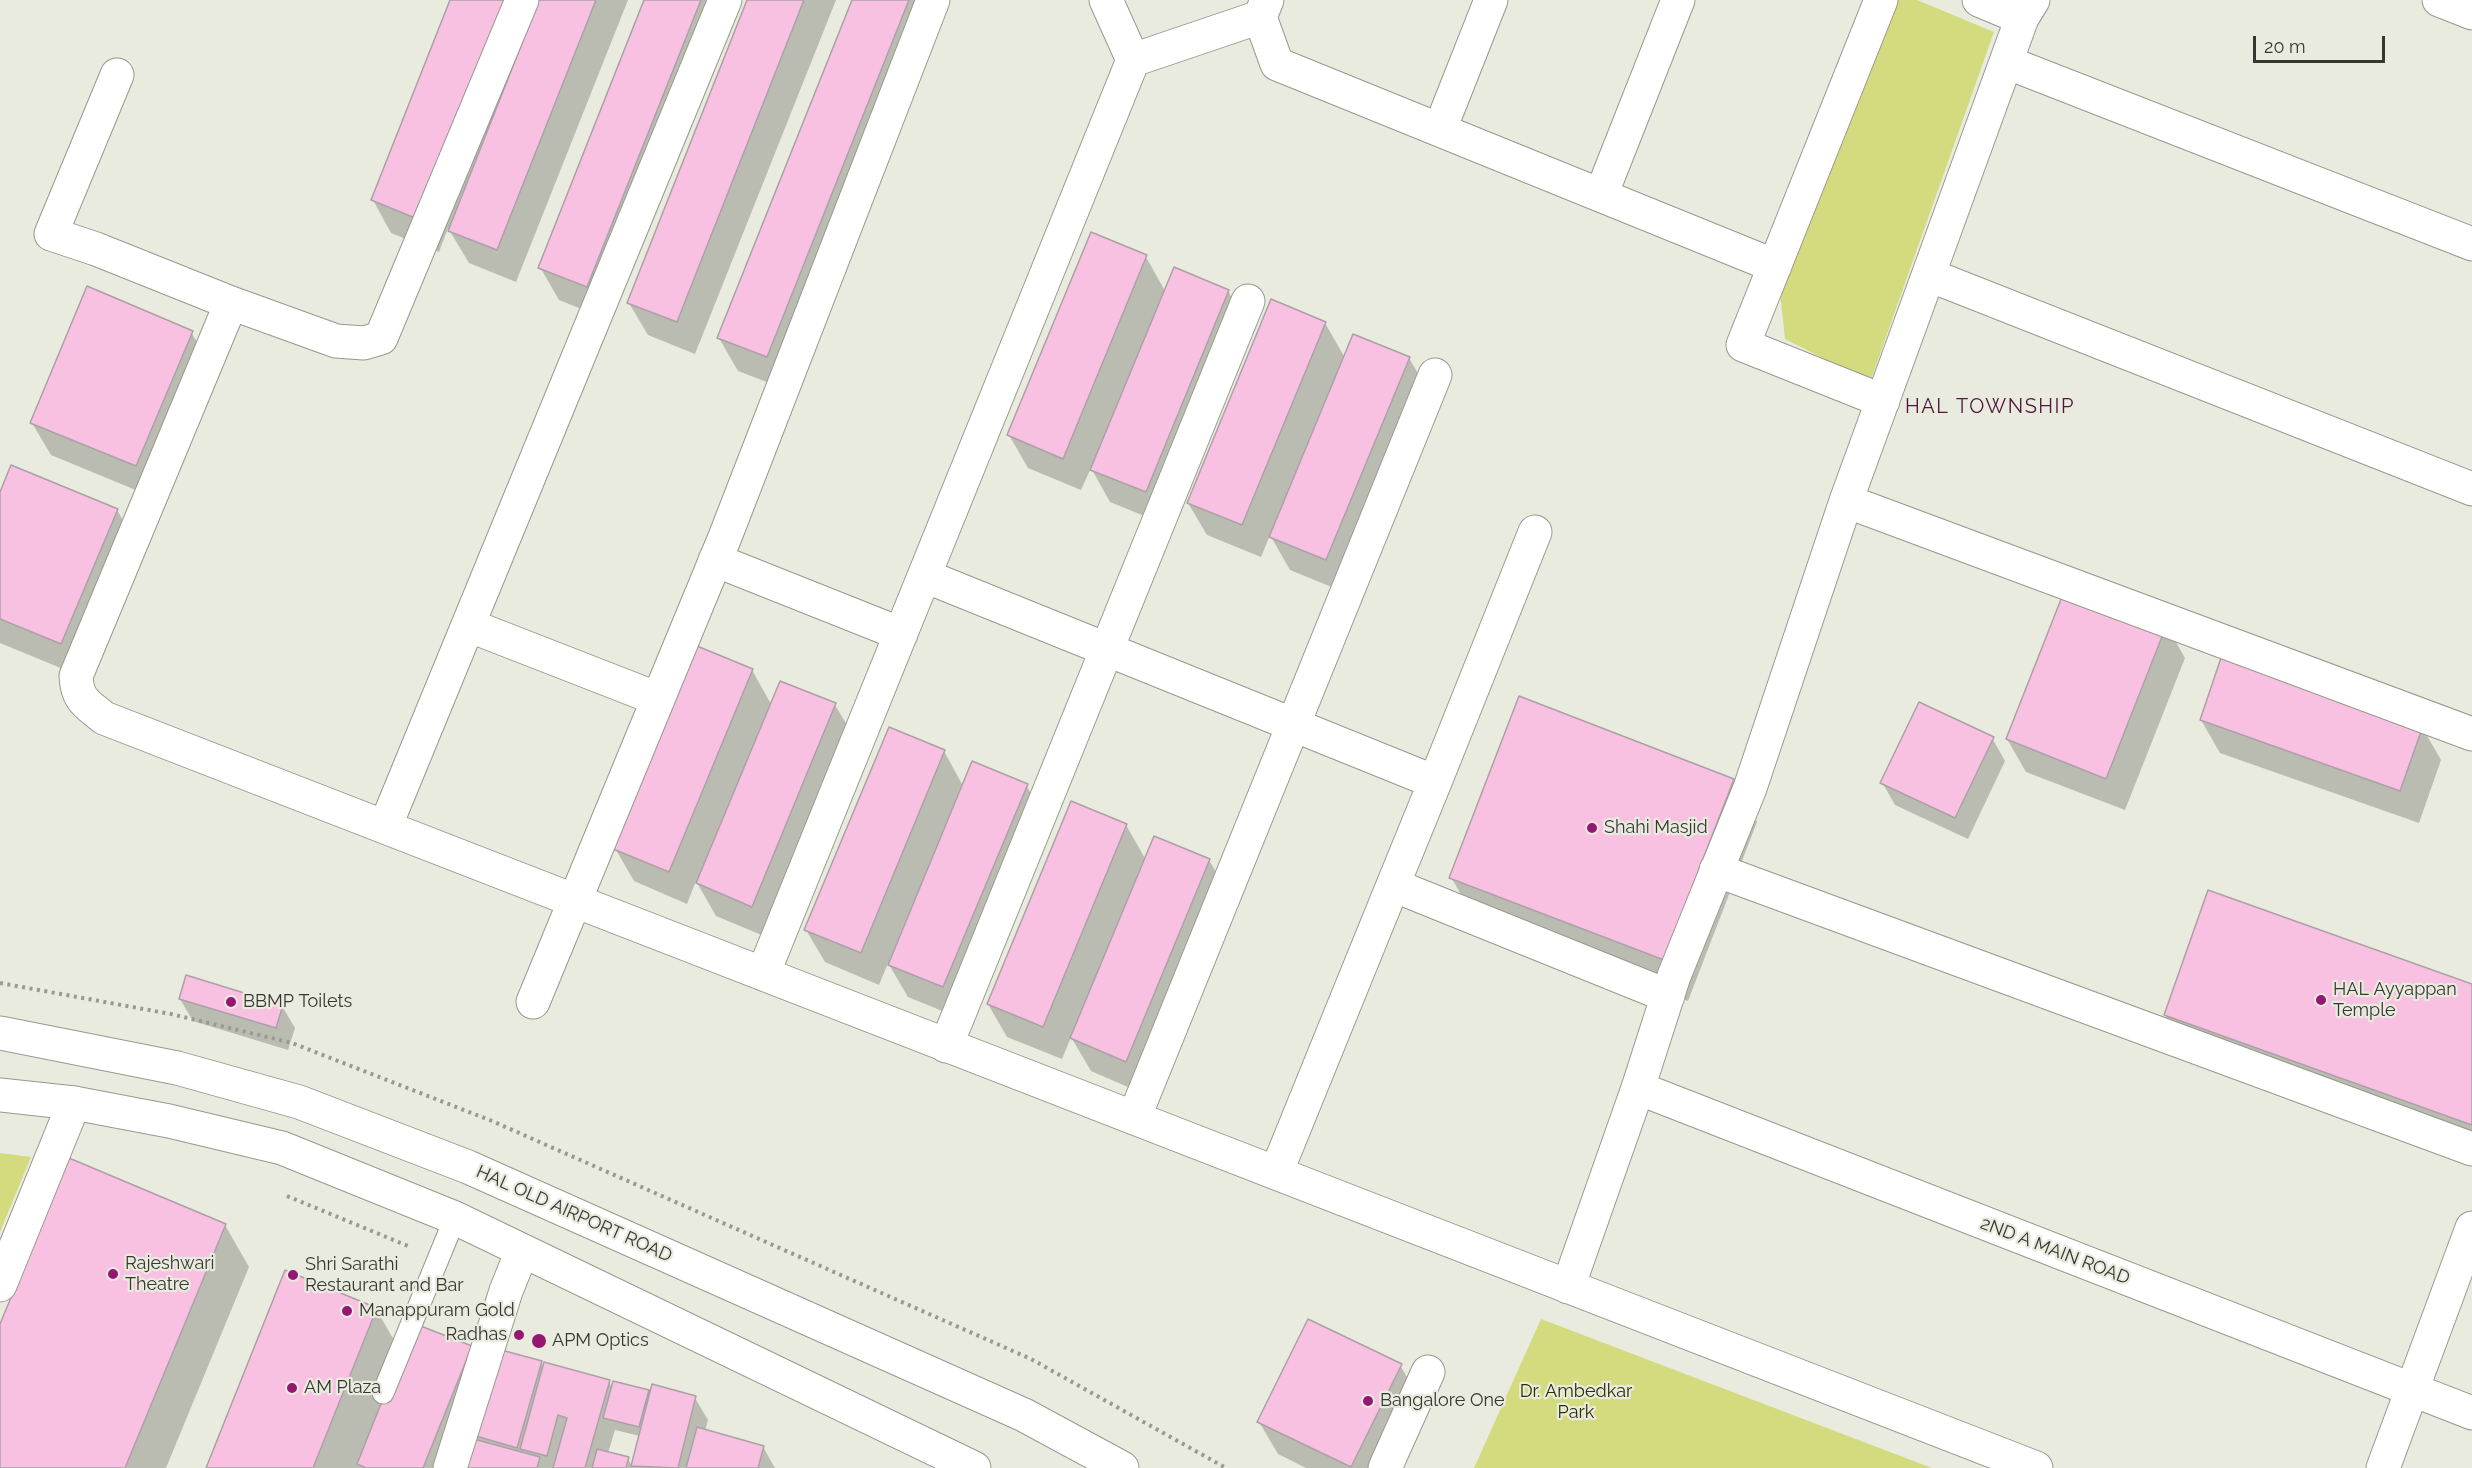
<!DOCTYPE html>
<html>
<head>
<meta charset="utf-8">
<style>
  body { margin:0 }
  #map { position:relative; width:2472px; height:1468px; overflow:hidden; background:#e9ebde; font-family:Raleway,sans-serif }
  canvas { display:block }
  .scale { position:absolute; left:2253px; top:36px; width:132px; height:27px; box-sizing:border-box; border:3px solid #373732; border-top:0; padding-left:8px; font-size:18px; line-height:21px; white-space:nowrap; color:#373732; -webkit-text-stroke:4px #e9ebde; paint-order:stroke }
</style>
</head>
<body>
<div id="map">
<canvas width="2472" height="1468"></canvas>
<div class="scale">20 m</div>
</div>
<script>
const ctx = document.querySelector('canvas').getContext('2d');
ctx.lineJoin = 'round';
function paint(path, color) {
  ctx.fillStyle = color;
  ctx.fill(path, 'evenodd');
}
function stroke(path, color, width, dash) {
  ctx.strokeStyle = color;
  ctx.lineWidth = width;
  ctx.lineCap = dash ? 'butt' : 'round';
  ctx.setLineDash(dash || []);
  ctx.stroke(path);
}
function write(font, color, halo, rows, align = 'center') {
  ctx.font = font + ' Raleway,sans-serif';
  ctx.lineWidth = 4.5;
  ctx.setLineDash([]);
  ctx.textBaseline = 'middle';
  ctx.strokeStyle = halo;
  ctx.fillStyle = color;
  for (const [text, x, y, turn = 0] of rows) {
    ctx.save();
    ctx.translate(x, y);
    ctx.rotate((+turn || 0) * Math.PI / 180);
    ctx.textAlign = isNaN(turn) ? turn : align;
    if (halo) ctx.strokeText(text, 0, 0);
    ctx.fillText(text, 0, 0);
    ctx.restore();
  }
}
const green = new Path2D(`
  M1894,0H1917L1994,32L1870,382L1785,339L1778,273Z
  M0,1153L31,1157L0,1232Z
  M1541,1319L1932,1468H1474Z`);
const shadow = new Path2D(`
  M452,0H628L516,282L469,263L448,228L439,252L391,233L373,200Z
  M646,0H733L606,319L559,300L540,267Z
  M749,0H836L695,354L648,335L629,303Z
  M854,0H940L785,389L738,371L719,338Z
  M1146,257L1165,291H1228L1247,324L1164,524L1110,502L1091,468L1081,490L1028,468L1009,435Z
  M1325,323L1345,358H1409L1428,391L1344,592L1290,570L1270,535L1261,557L1207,535L1188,503Z
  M191,332L210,364L155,498L51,455L32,423Z
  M0,496L117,510L136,542L80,676L0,643Z
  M2166,625L2185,658L2125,810L2026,772L2007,739Z
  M752,670L771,704L835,705L854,737L771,939L716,916L696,881L687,904L634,881L615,848Z
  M2201,720L2422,727L2441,760L2419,823L2220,753Z
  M1992,738L2005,761L1968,839L1895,805L1882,782Z
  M944,751L963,786L1026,785L1045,818L962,1019L908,997L888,963L879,985L825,962L806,930Z
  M1733,780L1757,822L1688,1001L1475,919L1451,877Z
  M1126,825L1146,860H1209L1228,893L1144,1094L1091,1071L1071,1037L1062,1059L1007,1037L988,1004Z
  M2472,985V1158L2190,1057L2165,1015Z
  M180,999L282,1006L295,1028L288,1050L193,1021Z
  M225,1225L249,1267L166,1468H0V1328Z
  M376,1309L402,1354L471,1348L541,1363L544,1368L609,1382L612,1388L648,1391L651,1396L695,1398L708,1420L705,1431L763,1447L775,1468H208ZM615,1430L640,1436L632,1467L628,1458L608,1453Z
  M1400,1365L1419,1398L1385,1468H1306L1278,1454L1259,1422Z`);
const building = new Path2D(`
  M450,0H507L420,220L371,200Z
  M539,0H596L497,250L448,231Z
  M644,0H701L587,287L538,268Z
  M747,0H804L677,322L627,303Z
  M852,0H909L767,357L717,338Z
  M1091,232L1147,255L1063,459L1007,435Z
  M1174,267L1229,290L1146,492L1090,470Z
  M87,286L193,331L136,466L30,423Z
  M1271,299L1326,322L1242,525L1187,503Z
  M1353,334L1410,357L1326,560L1269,537Z
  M11,465L118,509L61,644L0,619V492Z
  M2067,584L2167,624L2106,779L2006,739Z
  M697,646L753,669L669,872L613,849Z
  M2222,655L2423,726L2400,791L2200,720Z
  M780,681L836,703L752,907L696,883Z
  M1519,696L1734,779L1664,960L1449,878Z
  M1919,702L1994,737L1955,818L1880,783Z
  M889,727L945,750L861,953L804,930Z
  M972,761L1028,784L943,987L888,965Z
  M1071,801L1127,824L1043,1027L987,1004Z
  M1154,836L1210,859L1126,1062L1070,1038Z
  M2208,890L2472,984V1125L2164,1015Z
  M186,975L283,1005L276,1028L179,999Z
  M69,1158L226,1224L125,1468H0V1324Z
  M285,1270L377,1308L313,1468H206Z
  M1308,1319L1402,1364L1351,1467L1257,1422Z
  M413,1323L472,1346L423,1468H366L357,1464Z
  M494,1348L542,1361L517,1448L469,1434Z
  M544,1362L610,1380L585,1468H553L567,1418L558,1415L547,1456L520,1449Z
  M613,1381L649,1390L639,1427L603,1418Z
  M652,1384L696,1396L678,1468L631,1466Z
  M697,1427L764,1446L758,1468H686Z
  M470,1438L540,1457L537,1468H462Z
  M597,1449L629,1457L626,1468H592Z`);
const path = new Path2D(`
  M0,983L171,1014L292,1043L492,1121L1031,1359L1226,1468
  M287,1196L408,1246`);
const lane = new Path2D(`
  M383,1393L455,1218`);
const street = new Path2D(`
  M1267,0L1260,17L1277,64L1775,266
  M1881,0L1743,345L1883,401
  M1979,0L2022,18
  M2439,0L2472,13
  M1133,60L1260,17
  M2006,62L2472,244
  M117,75L51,234L96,249L231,303L336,341L364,343L381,338L522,0
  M1440,129L1491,0
  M1601,195L1678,0
  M1929,275L2472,489
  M231,303L76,676C77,700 87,704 104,718L2036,1468
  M1846,501L2472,734
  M715,560L901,634
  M925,576L1435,782L1393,885L1668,996
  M468,625L658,699
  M1435,782L1535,532
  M385,827L725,0
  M1716,870L2472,1149
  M763,974L1133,60L1106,0
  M533,1002L725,537L933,0
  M946,1046L1248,301
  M1638,1088L2472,1413
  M1134,1118L1435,375
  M1276,1173L1393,885
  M0,1285L74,1103
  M1568,1287L1638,1088L1674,976L1750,788L1846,501L2022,18L2033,0
  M450,1468L506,1291L522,1251
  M1385,1468L1428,1372
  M2383,1468L2472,1228`);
const primary = new Path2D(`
  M0,1033L177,1068L299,1102L468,1167L1024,1415L1122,1468
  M0,1095L74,1103L169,1121L282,1148L455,1218L974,1468`);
const markers = [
  [1592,828,6,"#941872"],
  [2321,1000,6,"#941872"],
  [231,1002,6,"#941872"],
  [113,1274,6,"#941872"],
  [293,1275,6,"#941872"],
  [347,1311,6,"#941872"],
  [519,1335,6,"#941872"],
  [539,1341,8,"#941872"],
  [292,1388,6,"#941872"],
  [1368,1401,6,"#941872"]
];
const poiNames = [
  ["Shahi Masjid",1604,828],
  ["HAL Ayyappan",2333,990],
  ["Temple",2333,1011],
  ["BBMP Toilets",243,1002],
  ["Rajeshwari",125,1264],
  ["Theatre",125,1285],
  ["Shri Sarathi",305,1265],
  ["Restaurant and Bar",305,1286],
  ["Manappuram Gold",359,1311],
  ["Radhas",507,1335,"right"],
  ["APM Optics",552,1341],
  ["AM Plaza",304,1388],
  ["Bangalore One",1380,1401]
];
const streetNames = [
  ["HAL OLD AIRPORT ROAD",574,1214,24],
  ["2ND A MAIN ROAD",2055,1251,21]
];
const parkNames = [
  ["Dr. Ambedkar",1576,1392],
  ["Park",1576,1413]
];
const neighbourhoodNames = [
  ["HAL TOWNSHIP",1990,407]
];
paint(green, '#d4db7f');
paint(shadow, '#0003');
paint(building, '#f8c0e1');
stroke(building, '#aca0a7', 1.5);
stroke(lane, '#98998d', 23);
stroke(street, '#98998d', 35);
stroke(primary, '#98998d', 35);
stroke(path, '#989990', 4, [3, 4.5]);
stroke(lane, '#fff', 21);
stroke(street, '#fff', 33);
stroke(primary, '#fff', 33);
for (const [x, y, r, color] of markers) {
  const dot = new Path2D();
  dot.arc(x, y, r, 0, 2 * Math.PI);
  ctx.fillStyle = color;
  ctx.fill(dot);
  stroke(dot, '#e9ebde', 2);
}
write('18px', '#373732', '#e9ebde', poiNames, 'left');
write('18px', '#373732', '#e9ebde', streetNames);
write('18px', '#2b2e01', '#e9ebde', parkNames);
ctx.letterSpacing = '1.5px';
write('20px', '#50163e', '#e9ebde', neighbourhoodNames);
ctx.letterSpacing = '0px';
</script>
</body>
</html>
